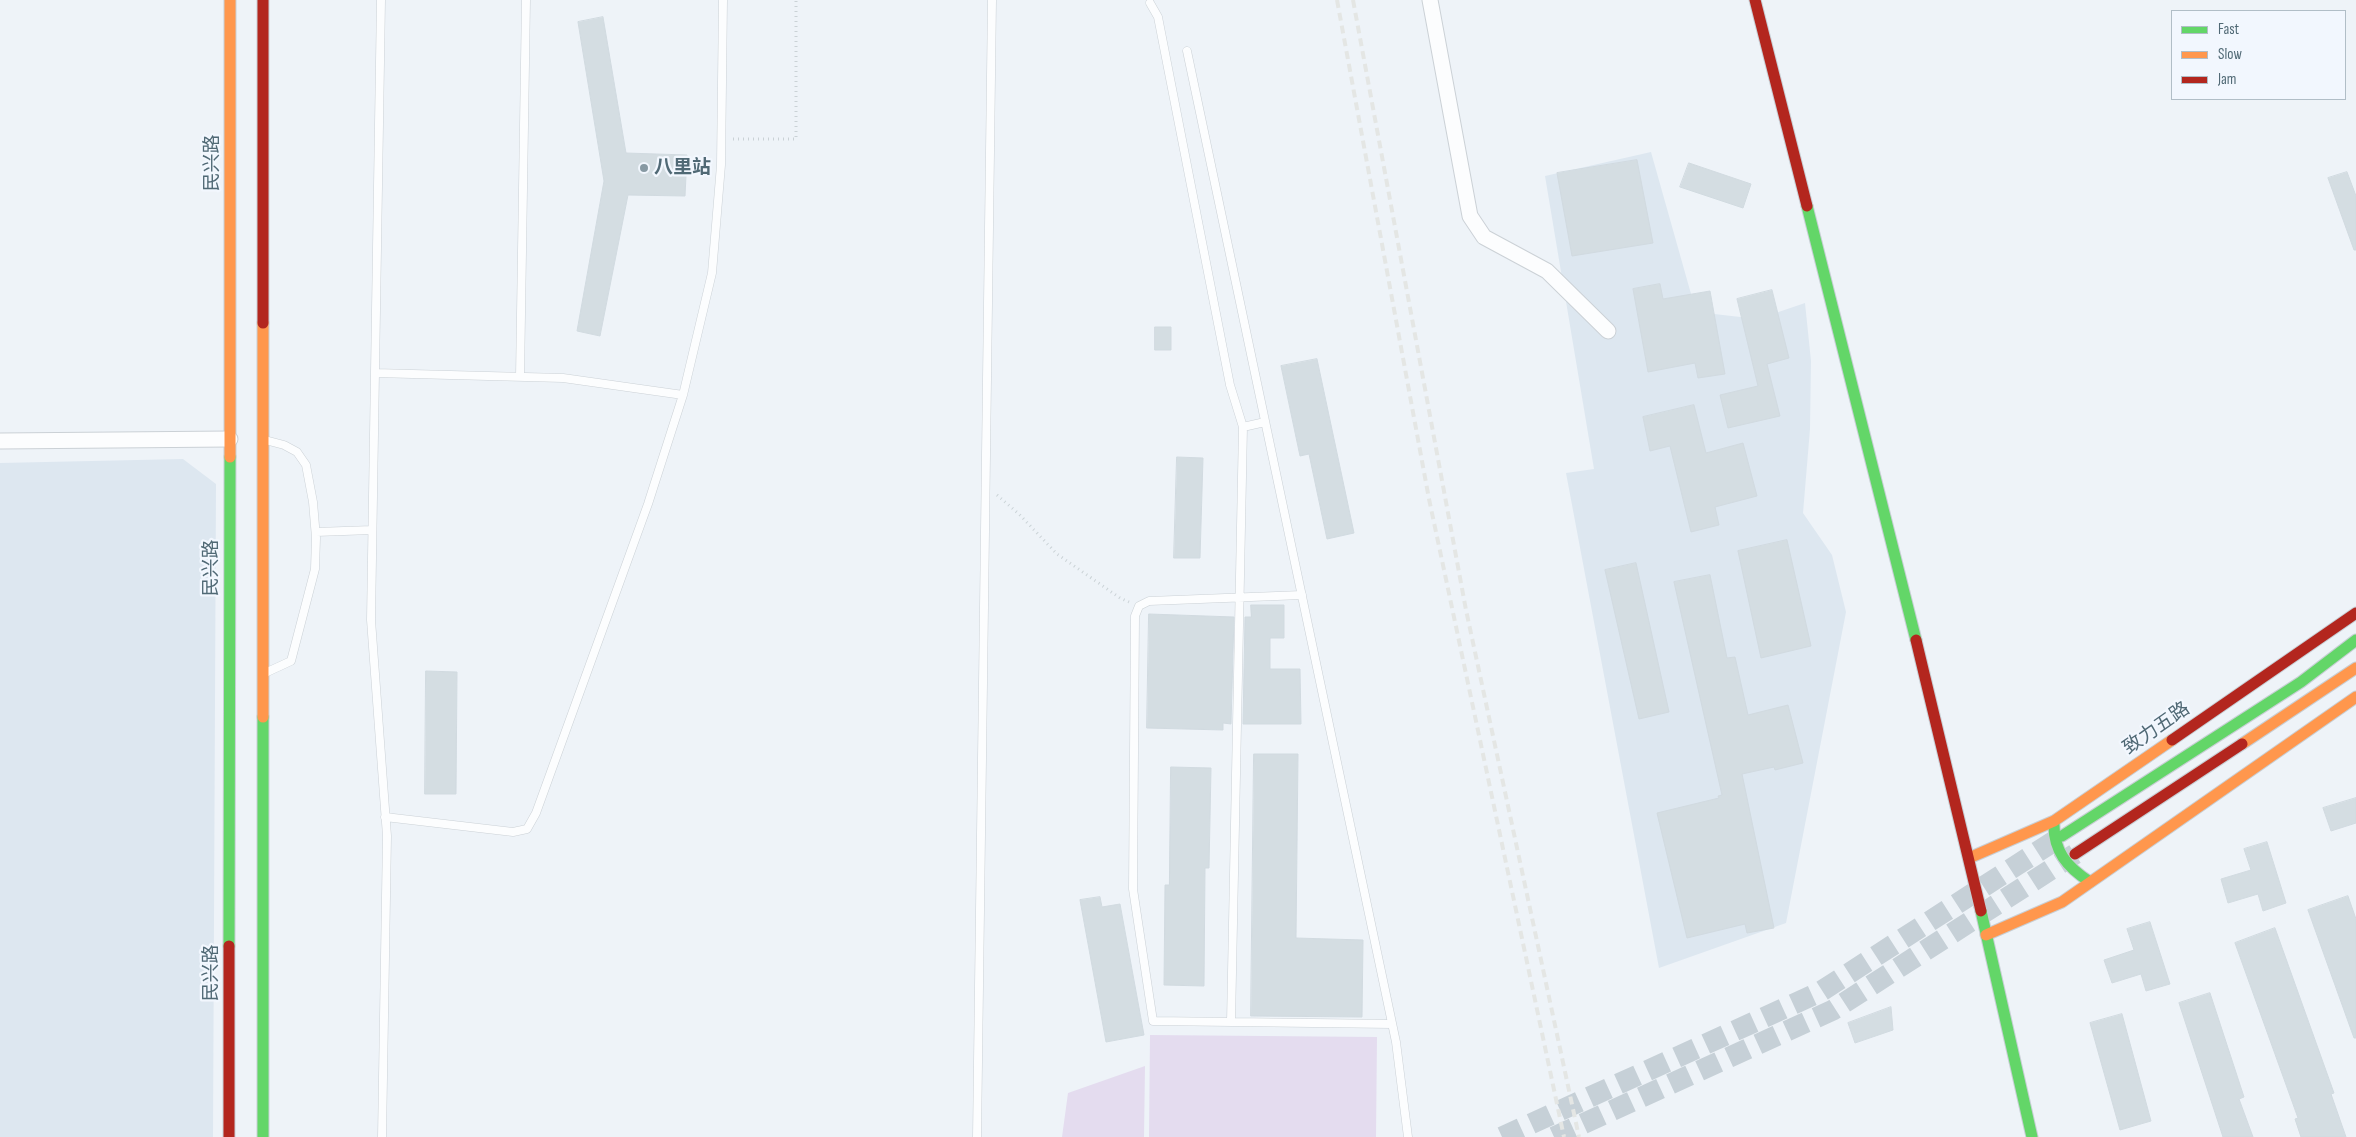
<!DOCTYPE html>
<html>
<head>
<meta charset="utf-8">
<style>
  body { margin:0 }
  #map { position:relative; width:2356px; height:1137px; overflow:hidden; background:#eef3f8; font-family:"Sofia Sans Condensed",sans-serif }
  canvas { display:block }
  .legend { position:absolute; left:2171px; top:10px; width:175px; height:90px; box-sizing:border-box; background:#f2f7fe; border:1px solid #b1bec7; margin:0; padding:6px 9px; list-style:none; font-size:15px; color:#506975 }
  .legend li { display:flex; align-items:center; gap:10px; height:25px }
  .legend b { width:25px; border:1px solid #b1bec7 }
</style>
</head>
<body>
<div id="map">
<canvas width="2356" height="1137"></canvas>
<ul class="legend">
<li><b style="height:6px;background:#63d668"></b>Fast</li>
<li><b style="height:6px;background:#ff974d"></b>Slow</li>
<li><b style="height:6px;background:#b3261e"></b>Jam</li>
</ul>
</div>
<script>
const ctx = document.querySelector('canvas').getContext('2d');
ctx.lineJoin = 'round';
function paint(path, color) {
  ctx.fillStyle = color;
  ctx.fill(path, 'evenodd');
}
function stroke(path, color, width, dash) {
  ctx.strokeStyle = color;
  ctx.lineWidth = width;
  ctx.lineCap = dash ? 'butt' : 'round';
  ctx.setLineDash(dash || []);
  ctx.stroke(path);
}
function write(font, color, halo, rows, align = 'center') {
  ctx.font = font + ' "Sofia Sans Condensed","Noto Sans SC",sans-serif';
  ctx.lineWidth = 4.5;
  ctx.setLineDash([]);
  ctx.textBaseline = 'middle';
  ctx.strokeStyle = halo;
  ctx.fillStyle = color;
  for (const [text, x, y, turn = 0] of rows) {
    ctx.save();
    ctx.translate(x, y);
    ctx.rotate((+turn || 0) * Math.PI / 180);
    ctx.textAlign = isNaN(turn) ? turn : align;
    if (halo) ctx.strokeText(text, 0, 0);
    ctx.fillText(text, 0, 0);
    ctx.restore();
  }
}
const residential = new Path2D(`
  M1651,152L1693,301L1714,314L1758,319L1805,303L1811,361L1810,429L1803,513L1832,555L1846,612L1786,923L1659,968L1566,473L1594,469L1545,176Z
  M183,459L216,484L213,1137H0V463Z`);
const green = new Path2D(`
  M1150,1035L1377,1037L1376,1137H1149Z
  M1145,1066L1144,1137H1062L1068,1093Z`);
const building = new Path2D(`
  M603,17L626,153L687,155L685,196L628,195L600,336L577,331L604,181L578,22Z
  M1637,160L1653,243L1572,256L1557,173Z
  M1689,163L1751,184L1743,208L1680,187Z
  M2347,172L2356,196V250H2354L2328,178Z
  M1660,284L1663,299L1710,291L1725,374L1698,378L1695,363L1648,372L1633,289Z
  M1772,290L1789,358L1767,364L1780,416L1728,428L1720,395L1758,386L1737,299Z
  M1155,327H1171V350H1155Z
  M1317,359L1354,533L1327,539L1309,454L1300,456L1281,366Z
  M1694,405L1706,453L1743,443L1757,496L1715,507L1719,525L1691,532L1670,446L1650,451L1643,417Z
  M1177,457L1203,458L1200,558H1174Z
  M1787,540L1811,646L1761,658L1738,551Z
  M1636,563L1669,712L1639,719L1605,570Z
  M1710,575L1727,658L1735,657L1748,715L1788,705L1803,763L1775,770L1774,767L1742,774L1774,928L1747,933L1745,924L1687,938L1657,813L1719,798L1718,796L1722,795L1674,582Z
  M1251,605H1284V638H1270V669H1300L1301,724H1243L1245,617H1251Z
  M1149,614L1234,617L1231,724L1223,723V730L1147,728Z
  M426,671L457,672L456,794H425Z
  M1254,754H1298L1296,938L1363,940L1362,1017L1251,1016Z
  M1171,767L1211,768L1209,868H1205L1204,986L1164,985L1165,885H1169Z
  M2356,798V823L2331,831L2323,808Z
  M2267,842L2286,903L2263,911L2258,894L2228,903L2221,879L2251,870L2244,849Z
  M2348,896L2356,919V1038H2354L2308,910Z
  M1100,897L1102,907L1120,904L1144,1035L1106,1042L1080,900Z
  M2150,922L2170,984L2146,991L2141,974L2112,983L2104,960L2134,950L2127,929Z
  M2275,928L2334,1093L2331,1094L2346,1137H2301L2295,1119L2298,1118L2235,943Z
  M2210,993L2244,1097L2239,1099L2253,1137H2223L2179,1003Z
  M1891,1007L1893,1030L1855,1043L1848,1023Z
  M2122,1014L2151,1121L2120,1130L2090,1023Z`);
const secondaryTunnel = new Path2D(`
  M1502,1137L1820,992L2062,836
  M1554,1137L1833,1010L2075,854`);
const path = new Path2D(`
  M733,139H796V0
  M997,495L1019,514L1057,554L1120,598L1129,602`);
const lane = new Path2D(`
  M381,0L371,620L387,836L382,1137
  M1150,3L1158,17L1230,385L1243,427L1231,1022
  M1187,51L1396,1042L1408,1137
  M375,373L563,378L683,395
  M520,377L526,0
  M1243,427L1265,422
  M265,440L284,445L297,452L306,465L313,502L316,538L315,569L291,661L265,673
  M316,532L372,530
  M1302,595L1149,601L1139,606L1135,616L1133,889L1153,1021L1392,1024
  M385,817L513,832L527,829L536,813L648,504L683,395L712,273L721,165L723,0
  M977,1137L992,0`);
const street = new Path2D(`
  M1430,0L1470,216L1484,237L1547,271L1608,331
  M0,441L230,439`);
const fast = new Path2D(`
  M1807,206L1916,640
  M263,717V1137
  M2054,822C2053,851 2067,867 2090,882
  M2062,836L2301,682L2356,640
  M1981,911L2032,1137
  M229,946L230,457`);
const slow = new Path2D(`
  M263,323V717
  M230,457V0
  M2242,744L2356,668
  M1969,858L2054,821L2172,740
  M1986,935L2062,902L2356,697`);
const jam = new Path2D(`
  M263,0V323
  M1755,0L1807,206
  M1916,640L1981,911
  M2172,740L2356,613
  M2075,854L2242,744
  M229,1137V946`);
const rail = new Path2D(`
  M1337,0L1429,499L1564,1137
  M1353,0L1466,610L1579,1137`);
const markers = [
  [644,168,5,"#8799a3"]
];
const streetNames = [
  ["民兴路",213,163,-90],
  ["民兴路",212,568,-90],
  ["致力五路",2157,729,-35],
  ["民兴路",212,973,-90]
];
const poiNames = [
  ["八里站",654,168]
];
paint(residential, '#dde7f0');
paint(green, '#e4dcef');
paint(building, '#d4dde2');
stroke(building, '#d1dae0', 1);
stroke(secondaryTunnel, '#c6d0d7', 21, [21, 11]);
stroke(lane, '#cbd1d6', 9);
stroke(street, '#cbd1d6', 17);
stroke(fast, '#c8cfd5', 13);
stroke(slow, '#c8cfd5', 13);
stroke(jam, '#c8cfd5', 13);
stroke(path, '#cad2d6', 3, [1, 4]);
stroke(lane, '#fcfdfe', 8);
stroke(street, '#fcfdfe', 15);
stroke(fast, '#63d668', 11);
stroke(slow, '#ff974d', 11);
stroke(jam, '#b3261e', 11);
stroke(rail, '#e4e6e4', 4, [8, 5]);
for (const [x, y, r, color] of markers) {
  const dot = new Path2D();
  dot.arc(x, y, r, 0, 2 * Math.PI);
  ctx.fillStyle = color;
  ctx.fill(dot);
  stroke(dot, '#f2f7fe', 2);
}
write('19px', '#506975', '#f2f7fe', streetNames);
write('bold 19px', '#506975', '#f2f7fe', poiNames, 'left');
</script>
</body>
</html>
